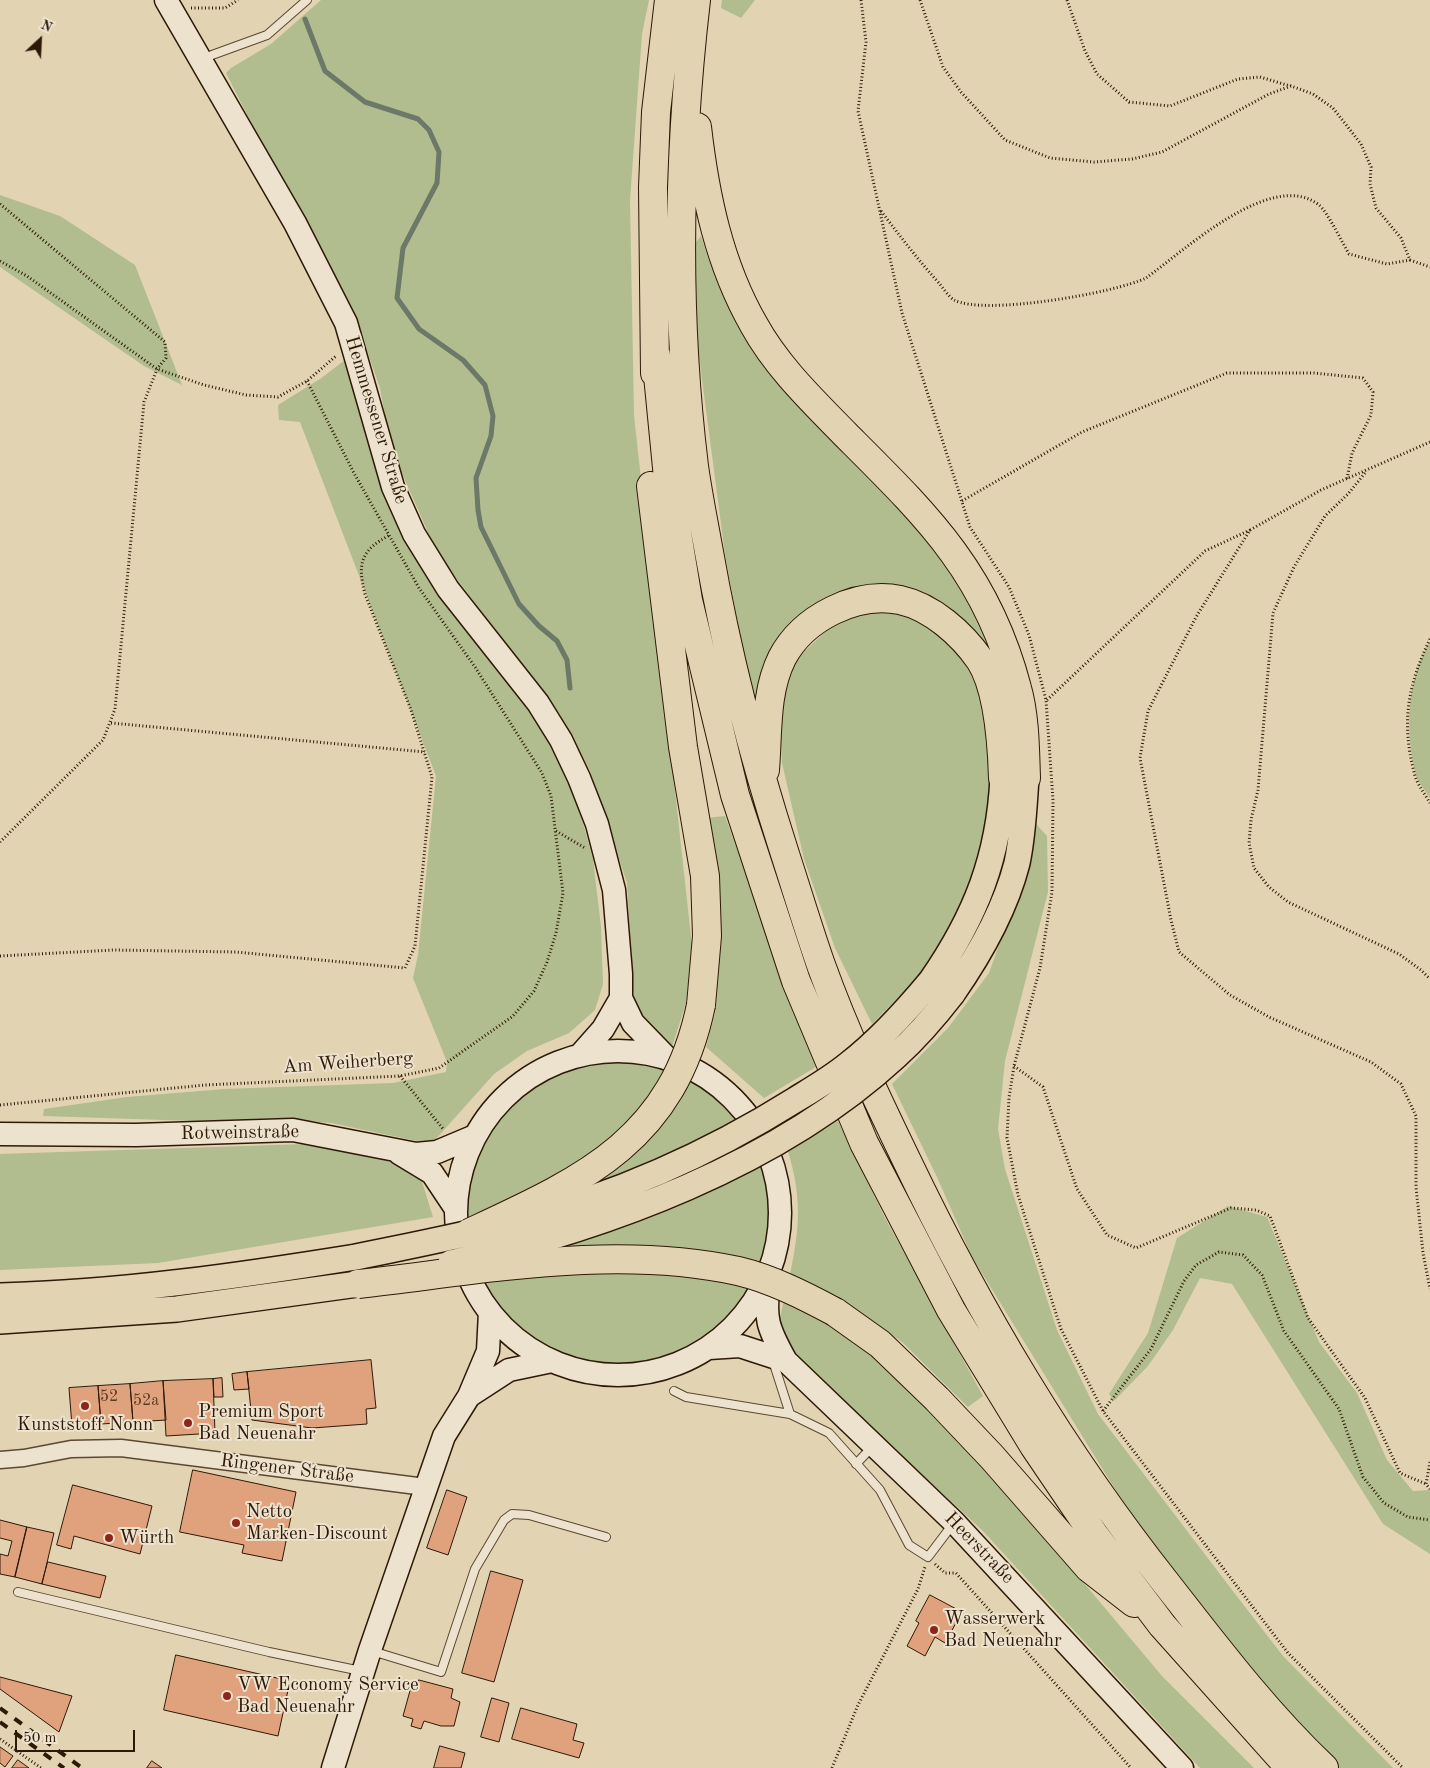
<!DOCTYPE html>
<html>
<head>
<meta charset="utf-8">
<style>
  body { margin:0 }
  #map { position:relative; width:1430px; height:1768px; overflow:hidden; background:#e2d3b3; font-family:"Old Standard TT",serif }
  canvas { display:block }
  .north { position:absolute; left:15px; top:15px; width:50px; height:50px; -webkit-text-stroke:4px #ece2ce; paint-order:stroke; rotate:25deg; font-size:14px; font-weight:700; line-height:20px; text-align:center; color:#2e1907 }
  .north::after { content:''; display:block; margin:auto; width:18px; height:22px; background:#2e1907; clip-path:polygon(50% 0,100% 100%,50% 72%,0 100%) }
  .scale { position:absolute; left:15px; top:1730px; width:120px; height:22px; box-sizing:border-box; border:2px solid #2e1907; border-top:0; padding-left:6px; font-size:15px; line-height:18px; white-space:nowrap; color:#2e1907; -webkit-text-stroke:4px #ece2ce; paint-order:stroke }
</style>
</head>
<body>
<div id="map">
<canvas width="1430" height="1768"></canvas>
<div class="north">N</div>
<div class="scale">50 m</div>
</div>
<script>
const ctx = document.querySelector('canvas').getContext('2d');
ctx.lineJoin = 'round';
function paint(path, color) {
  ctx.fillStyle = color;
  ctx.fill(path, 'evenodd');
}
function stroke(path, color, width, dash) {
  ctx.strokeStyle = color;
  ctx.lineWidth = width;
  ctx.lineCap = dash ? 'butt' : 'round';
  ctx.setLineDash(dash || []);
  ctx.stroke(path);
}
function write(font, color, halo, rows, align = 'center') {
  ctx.font = font + ' "Old Standard TT",serif';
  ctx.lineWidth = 4;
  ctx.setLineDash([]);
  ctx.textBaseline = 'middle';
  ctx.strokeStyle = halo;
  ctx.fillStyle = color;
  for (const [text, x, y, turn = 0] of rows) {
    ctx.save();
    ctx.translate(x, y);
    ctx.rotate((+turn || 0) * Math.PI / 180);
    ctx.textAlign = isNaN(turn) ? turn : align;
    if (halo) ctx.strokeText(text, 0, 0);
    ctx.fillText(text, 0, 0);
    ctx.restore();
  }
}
const green = new Path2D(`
  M321,0H649L642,34L630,200L634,415L692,946L686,1003L671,1050L644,1026L634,1006L627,883L590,771L559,713L437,553L391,448L380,388L351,305L273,166L226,73L231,68L271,44Z
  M722,0H755L741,18L721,8Z
  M0,195L60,216L135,265L182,385L144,366L0,267Z
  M701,236L709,260L738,325L762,362L935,541L968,589L1002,674L982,645L870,589L812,605L792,627L759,709L747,674L725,554L698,349L695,254L696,242Z
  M349,357L382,477L529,707L570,777L593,859L601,927L603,984L595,1010L569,1033L527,1051L494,1074L435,1140L417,1141L331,1123L272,1118L195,1121L43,1116L44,1109L127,1097L224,1089L393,1083L446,1072L447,1062L413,978L418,955L436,776L300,422L279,420L278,405L320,379Z
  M874,612L915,616L954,640L983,695L992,765L982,866L934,961L872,1024L835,948L804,859L782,763L779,707L795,660L836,622Z
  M1430,641V798C1426,791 1418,783 1416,775C1405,731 1406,681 1430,641Z
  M725,816L816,1067L764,1098L706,1047L716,1009L717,985V918L706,818Z
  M1036,824L1047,836L1048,892L1005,1061L998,1129L1005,1169L1057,1330L1098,1414L1239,1599L1283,1656L1393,1768H1339L1332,1761L1247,1669L1150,1546L972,1257L937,1177L892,1084L948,1028L989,973L1022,881Z
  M465 1214a152 152 0 1 1 304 0a152 152 0 1 1-304 0Z
  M838,1121L885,1218L983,1396L968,1407L902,1342L842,1300L790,1275C800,1226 802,1199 788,1151Z
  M305,1144L366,1152L420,1175L433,1217L158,1263L0,1270V1154Z
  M1228,1206L1267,1217L1319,1342L1357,1393L1387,1460L1413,1491L1430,1490V1554L1383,1524L1232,1284L1200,1278L1173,1330L1148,1366L1114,1401L1109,1394L1148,1333L1177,1238Z
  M784,1300L835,1323L943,1415L1162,1676L1254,1768H1200L982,1530L791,1354L777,1331Z`);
const stream = new Path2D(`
  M305,19L325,71L365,102L418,119L429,130L439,152L437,183L403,248L397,298L419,329L463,360L485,385L493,416L491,436L476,478L478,510L481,527L519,604L539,626L557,641L567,660L570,688`);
const building = new Path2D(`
  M371,1360L376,1408L366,1409L367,1424L312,1428L252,1420L247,1372Z
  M247,1372L249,1389L234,1390L232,1374Z
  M222,1378L223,1397H214L213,1379Z
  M213,1379L215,1433L166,1436L163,1381Z
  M163,1381L166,1420L133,1422L130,1384Z
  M130,1384L133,1422L101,1424L98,1386Z
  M98,1386L101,1424L72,1426L69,1388Z
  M193,1470L296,1492L282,1561L242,1553L244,1545L180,1532Z
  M73,1485L152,1506L140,1554L74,1536L71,1549L57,1545Z
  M447,1490L467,1497L448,1555L427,1548Z
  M0,1520L27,1527L15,1577L0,1574V1554L8,1556L12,1541L0,1538Z
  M27,1527L54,1533L42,1584L15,1577Z
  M48,1562L106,1576L100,1598L42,1584Z
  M491,1571L523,1580L494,1682L462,1673Z
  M930,1595L962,1612L945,1643L935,1637L925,1656L907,1646L919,1623L916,1621Z
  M176,1655L290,1681L278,1736L164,1710Z
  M0,1677L72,1696L59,1732L0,1689Z
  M419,1680L453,1689L451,1698L460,1702L454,1726H441L424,1721L421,1729L411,1726L413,1719L403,1716L411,1687L417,1688Z
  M492,1698L509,1703L499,1742L481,1737Z
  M521,1708L577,1724L573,1740L584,1743L579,1758L512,1739Z
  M440,1746L465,1753L461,1768H434Z
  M0,1747L13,1756L5,1767L0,1763Z
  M18,1760L29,1768H12Z
  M152,1761L162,1768H147Z`);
const path = new Path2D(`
  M861,0L866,42L858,111L902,313L970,527L1009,587L1029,635L1046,700L1053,800L1052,892L1040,968L1014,1066L1009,1098L1007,1138L1018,1195L1061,1329L1103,1411L1288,1653L1403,1768
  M920,0L943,67L961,92L1005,140L1050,158L1094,162L1132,159L1162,152L1269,94L1291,86L1313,94L1333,108L1361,144L1371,167L1370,184L1376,208L1401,238L1410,260L1430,267
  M1067,0L1085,51L1097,74L1129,102L1170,106L1238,79L1260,77L1290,86
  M191,8H225L238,0
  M0,204L165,342L166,358L157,369L144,402L115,709L103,740L0,842
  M881,211C900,236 918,260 939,283C943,288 949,297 954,300C984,316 1115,293 1146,278C1184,251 1272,168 1319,205C1327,211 1343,244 1349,254L1387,264L1410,260
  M0,261L27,276L157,369L204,385L246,395L278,397L307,381L336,356
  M1430,442L1321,490L1250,530L1196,617L1148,711L1140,758L1171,920L1179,952L1230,995L1269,1017L1371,1062L1401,1084L1416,1116V1187L1423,1253L1430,1289
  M1365,473L1348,494L1325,516L1294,567L1273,613L1258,790L1251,820L1249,843L1254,868L1269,887L1288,902L1399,954L1421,970L1430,979
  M962,501L1082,432L1227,373H1314L1363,378L1373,392L1371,415L1352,453L1347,479
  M1430,639C1408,685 1401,721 1414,772C1416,783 1425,794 1430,803
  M1047,700L1205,551L1250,530
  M111,723L425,752
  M556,831L585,848
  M0,956L114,950L236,952L405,968L415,946L432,777L411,710L365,594C357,563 361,550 390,535
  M1014,1066L1043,1087L1077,1189L1107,1235L1136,1248L1231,1208L1256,1210L1270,1216L1308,1318L1365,1398L1400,1473L1426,1484
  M400,1076L444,1130
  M0,1105L205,1085L400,1076L439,1068L513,1016L534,991L547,962L556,933L563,893L551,796L542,773L475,667L419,588L355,475L307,381
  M1103,1411L1151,1349L1184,1281L1196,1265L1219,1252L1243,1255L1262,1275L1284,1331L1339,1409L1363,1477L1384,1503L1408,1517L1430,1520
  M1430,1462L1426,1484L1430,1489
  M935,1564L945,1573H956L1131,1768
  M0,1739L41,1768
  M832,1768L858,1705L918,1589L925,1567`);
const lane = new Path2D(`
  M201,59L267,35L307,0
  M773,1361L790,1414
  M674,1391L686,1397L790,1414L829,1433L880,1490L909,1545L928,1557L953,1524
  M856,1464L872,1447
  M18,1592L269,1652L361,1671
  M372,1651L441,1672L475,1569L504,1520L512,1514L529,1515L606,1537`);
const street = new Path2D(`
  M0,1460L24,1458L71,1449L121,1448L425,1487`);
const secondary = new Path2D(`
  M166,0L295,223L346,323L393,487L414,534L448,589L538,703L561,740L579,778L597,824L614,890L621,974V998L603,1029L580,1055
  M621,998L633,1023L666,1057
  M456 1213a162 162 0 1 1 324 0a162 162 0 1 1-324 0Z
  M0,1134L136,1135L293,1130L416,1154L437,1152L475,1136
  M399,1153L432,1173L456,1209
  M770,1280C763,1317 768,1329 786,1361L954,1522L1182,1768
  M709,1348L740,1346L786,1361
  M469,1396L509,1370L552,1361
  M333,1768L370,1650L444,1436L469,1396L488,1351L490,1312`);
const primary = new Path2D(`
  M931,981C976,916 999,857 1003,778
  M952,994C980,954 1005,910 1017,863C1023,835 1024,806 1026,778
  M0,1296C120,1293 238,1276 356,1257
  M0,1321L177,1309L358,1284`);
const highway = new Path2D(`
  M696,0C678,155 675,311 694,466C698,495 704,524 709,552C727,655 753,755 785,854C797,891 808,928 821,965C845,1032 876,1097 907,1161C980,1313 1062,1451 1166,1583C1216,1647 1265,1712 1324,1768
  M697,127C705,196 719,264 754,325C777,367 813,401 846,435C927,516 987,573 1017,688C1025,716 1025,749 1026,778
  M656,355L668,478L688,600L735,795L796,981L864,1143L951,1310L1034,1446L1095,1536L1162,1625L1290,1768
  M655,373L653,187L656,112L669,0
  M651,486L683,747L705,876L707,936L701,1005
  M765,770C768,733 765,692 782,658C803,618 856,591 900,600C932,607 962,634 980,660C998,688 1002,746 1003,778
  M835,1312L880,1344L937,1399L992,1457L1089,1568L1134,1603`);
const rail = new Path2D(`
  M0,1708L82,1768
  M0,1722L64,1768`);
const primaryBridge = new Path2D(`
  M356,1257C409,1246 462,1236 515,1222C613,1196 709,1154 795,1100C813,1089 832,1078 849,1064C880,1040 906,1011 931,981
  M451,1263C606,1228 778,1165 896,1056C917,1037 935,1016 952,994`);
const highwayBridge = new Path2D(`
  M469,1233C583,1180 673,1141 701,1005
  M358,1284C484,1270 613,1244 738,1271C772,1279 805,1296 835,1312`);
const markers = [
  [85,1406,5,"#8f2418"],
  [188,1423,5,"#8f2418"],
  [236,1523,5,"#8f2418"],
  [109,1538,5,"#8f2418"],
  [934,1630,5,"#8f2418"],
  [227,1696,5,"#8f2418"]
];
const numberNames = [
  ["52",109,1397],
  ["52a",146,1401]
];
const streetNames = [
  ["Hemmessener Straße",376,420,73],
  ["Am Weiherberg",348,1063,-4],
  ["Rotweinstraße",240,1133,-1],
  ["Ringener Straße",287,1469,7],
  ["Heerstraße",979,1548,46]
];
const poiNames = [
  ["Premium Sport",198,1412],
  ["Bad Neuenahr",198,1434],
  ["Kunststoff Nonn",85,1425,"center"],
  ["Netto",246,1512],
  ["Marken-Discount",246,1534],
  ["Würth",119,1538],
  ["Wasserwerk",944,1619],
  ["Bad Neuenahr",944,1641],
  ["VW Economy Service",237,1685],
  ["Bad Neuenahr",237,1707]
];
paint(green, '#b1bd8e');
stroke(stream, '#6c7868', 5);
paint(building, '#e0a17d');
stroke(building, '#2e1907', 1);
stroke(lane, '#5b4832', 10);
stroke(street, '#5b4832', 19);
stroke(secondary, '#2e1907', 25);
stroke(primary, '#2e1907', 28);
stroke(highway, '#2e1907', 30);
stroke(path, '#2e1907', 3, [1, 2.5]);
stroke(lane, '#ece2ce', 8);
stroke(street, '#ece2ce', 16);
stroke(secondary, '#ece2ce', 22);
stroke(primary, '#e2d3b3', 25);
stroke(highway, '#e2d3b3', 28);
stroke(rail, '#2e1907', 4, [9, 9]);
stroke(primaryBridge, '#2e1907', 28, []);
stroke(highwayBridge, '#2e1907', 30, []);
stroke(primaryBridge, '#e2d3b3', 25);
stroke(highwayBridge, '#e2d3b3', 28);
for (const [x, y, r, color] of markers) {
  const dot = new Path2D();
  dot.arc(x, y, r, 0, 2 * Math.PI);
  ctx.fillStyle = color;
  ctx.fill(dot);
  stroke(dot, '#ece2ce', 2);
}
write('16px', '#5a3b24', null, numberNames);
write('19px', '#2e1907', '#ece2ce', streetNames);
write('19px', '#2e1907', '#ece2ce', poiNames, 'left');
</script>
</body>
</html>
